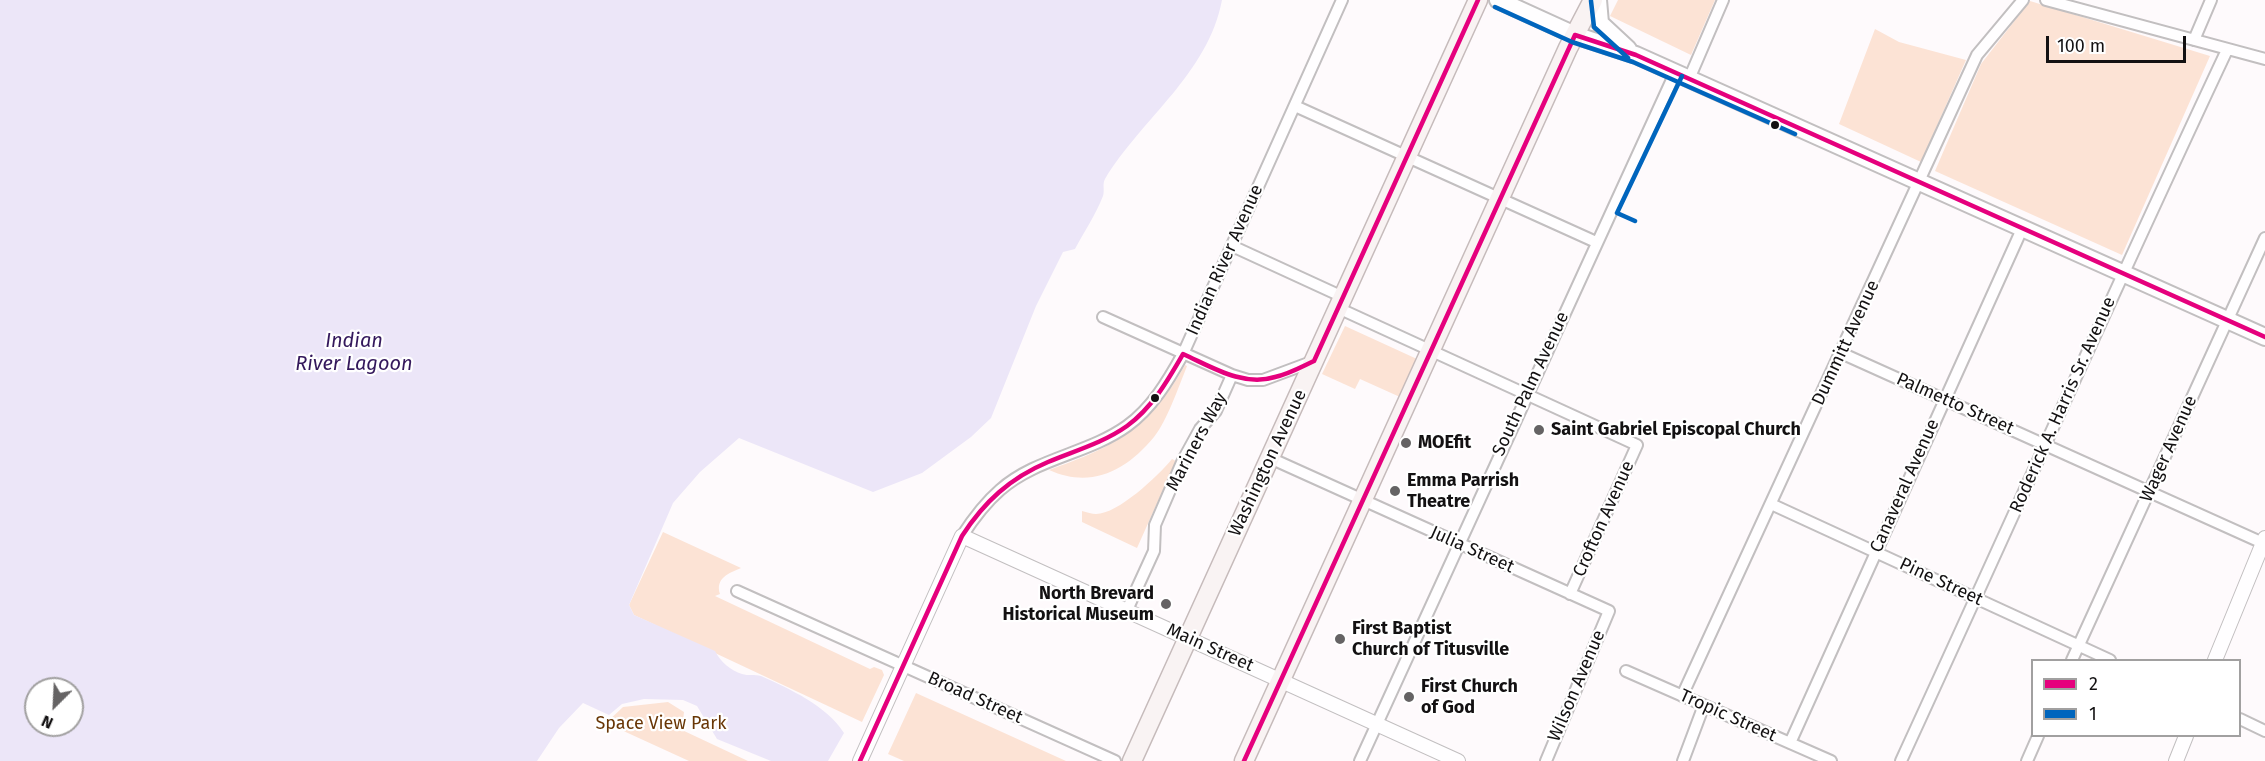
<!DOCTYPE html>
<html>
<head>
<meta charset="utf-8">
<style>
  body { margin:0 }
  #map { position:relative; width:2265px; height:761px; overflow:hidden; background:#fefafc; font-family:"Fira Sans",sans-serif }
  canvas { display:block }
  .legend { position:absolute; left:2031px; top:659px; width:210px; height:78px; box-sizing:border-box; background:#fff; border:2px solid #a1a0a0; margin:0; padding:8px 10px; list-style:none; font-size:18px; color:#131112 }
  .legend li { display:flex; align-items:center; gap:12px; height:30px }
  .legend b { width:30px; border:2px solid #a1a0a0 }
  .north { position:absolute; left:24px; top:677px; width:60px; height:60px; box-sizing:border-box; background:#fff; border:2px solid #a1a0a0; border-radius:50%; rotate:204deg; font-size:16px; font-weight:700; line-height:24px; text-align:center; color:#131112 }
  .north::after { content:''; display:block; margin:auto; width:21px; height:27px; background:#656364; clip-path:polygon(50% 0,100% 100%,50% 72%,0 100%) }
  .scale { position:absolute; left:2046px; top:36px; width:140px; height:27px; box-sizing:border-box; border:3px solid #131112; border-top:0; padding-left:8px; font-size:18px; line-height:21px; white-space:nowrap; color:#131112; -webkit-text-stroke:4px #fff; paint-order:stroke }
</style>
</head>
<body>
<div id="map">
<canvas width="2265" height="761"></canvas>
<ul class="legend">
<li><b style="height:8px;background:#e5007d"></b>2</li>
<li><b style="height:8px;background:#0065bd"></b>1</li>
</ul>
<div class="north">N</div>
<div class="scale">100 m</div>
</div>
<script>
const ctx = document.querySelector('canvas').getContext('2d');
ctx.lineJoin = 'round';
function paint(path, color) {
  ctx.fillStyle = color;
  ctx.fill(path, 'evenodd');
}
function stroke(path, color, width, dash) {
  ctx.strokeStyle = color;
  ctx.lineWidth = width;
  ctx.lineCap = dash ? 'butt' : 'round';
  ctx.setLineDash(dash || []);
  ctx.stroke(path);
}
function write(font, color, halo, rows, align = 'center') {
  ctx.font = font + ' "Fira Sans",sans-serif';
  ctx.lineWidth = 4.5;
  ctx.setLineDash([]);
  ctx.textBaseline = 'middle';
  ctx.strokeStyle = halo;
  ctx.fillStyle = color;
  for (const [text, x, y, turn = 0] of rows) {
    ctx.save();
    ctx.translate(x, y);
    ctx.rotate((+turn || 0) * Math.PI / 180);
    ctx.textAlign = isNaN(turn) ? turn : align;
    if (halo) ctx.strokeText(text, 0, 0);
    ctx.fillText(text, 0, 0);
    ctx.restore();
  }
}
const green = new Path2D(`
  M1618,0H1715L1691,55L1610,16Z
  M2030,1L2210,56L2122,255L1935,171L1981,64Z
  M1875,29L1899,42L1966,60L1921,162L1839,124Z
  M1345,326L1417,359L1400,397L1360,379L1355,389L1322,374Z
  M1185,365L1187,366C1179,386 1167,421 1154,437C1126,471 1091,489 1049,470C1116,446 1149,429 1185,365Z
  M1172,459L1176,461L1137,548L1082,522V511C1087,512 1092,514 1096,514C1118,514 1158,476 1172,459Z
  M663,532L741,568C729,573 715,578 720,594L715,596L870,669L874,667L882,670L884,675L862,722L634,615L629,605Z
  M916,693L1066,761H904L888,754Z
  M668,702L684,712L682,730L748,761H689L606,723L623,707Z`);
const water = new Path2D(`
  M0,0H1222C1208,74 1142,118 1105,179C1102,184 1105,190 1103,196C1096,214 1084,232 1075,249L1063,252L1036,306L991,418L971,437L922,473L873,492L739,438L700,472L673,503L629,605L634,615L715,651C720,661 731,671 742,674C748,676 755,674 761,676C790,689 827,706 844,733L828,761H771L717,739L697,706L683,700L644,699L622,704L609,715L583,703L559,728L537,761H0ZM36,689H72V725H36Z`);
const minor = new Path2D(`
  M2046,0L2265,59
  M2194,40L2211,0
  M1689,79L1723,0
  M1295,106L1596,242
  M1232,246L1343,297
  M1338,308L1637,445L1570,594
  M1103,317L1232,375L1248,380H1263L1314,361
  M1841,353L2265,544
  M1270,458L1609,611L1546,761
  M1771,504L2110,660
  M962,536C973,519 985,503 1000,490C1036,458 1088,454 1127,426C1152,408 1168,381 1183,354L1342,0
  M737,591L1115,761
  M1127,610L1154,551L1155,525L1183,460L1200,429L1216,411L1232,375
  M2072,660L2265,238
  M1626,671L1831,761
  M1682,696L1977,55L2023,0
  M2240,719L2265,731
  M1790,743L2022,229
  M1360,761L1675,73
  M1683,761L1704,705
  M1901,761C2010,524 2116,286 2227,50
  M2027,761L2038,736`);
const tertiary = new Path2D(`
  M2215,660L2265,538
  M860,761L962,536L1458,761
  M2176,761L2186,736`);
const secondary = new Path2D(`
  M1498,0L1575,35L1636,55L2265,337
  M1598,0L1600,23L1628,49`);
const primary = new Path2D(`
  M1132,761L1478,0
  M1244,761L1568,48L1593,0`);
const bus1 = new Path2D(`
  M860,761L962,536C984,502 1010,478 1048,462C1074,451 1103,443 1127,426C1152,408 1168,380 1183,354C1212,367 1243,387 1275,377C1289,374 1301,367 1314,361L1478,0
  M1244,761L1575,35L1636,55L2265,337`);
const bus2 = new Path2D(`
  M1591,1L1594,27L1628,58
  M1495,7L1572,42L1633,62L1795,134
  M1635,221L1617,213L1682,76`);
const markers = [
  [1775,125,5,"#131112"],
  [1155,398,5,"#131112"],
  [1539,430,6,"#656364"],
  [1406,443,6,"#656364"],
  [1395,491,6,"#656364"],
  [1166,604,6,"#656364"],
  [1340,639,6,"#656364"],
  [1409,697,6,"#656364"]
];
const streetNames = [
  ["Indian River Avenue",1225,260,-66],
  ["Dummitt Avenue",1846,343,-65],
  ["South Palm Avenue",1531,384,-65],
  ["Palmetto Street",1955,404,24],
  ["Roderick A. Harris Sr. Avenue",2063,405,-66],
  ["Mariners Way",1197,442,-62],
  ["Wager Avenue",2169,449,-66],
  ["Washington Avenue",1268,463,-65],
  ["Canaveral Avenue",1905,486,-66],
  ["Crofton Avenue",1604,519,-66],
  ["Julia Street",1472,550,24],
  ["Pine Street",1941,582,25],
  ["Main Street",1210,648,24],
  ["Wilson Avenue",1577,686,-67],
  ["Broad Street",975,698,24],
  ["Tropic Street",1728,716,24]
];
const poiNames = [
  ["Saint Gabriel Episcopal Church",1551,430],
  ["MOEfit",1418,443],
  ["Emma Parrish",1407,481],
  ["Theatre",1407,502],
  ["North Brevard",1154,594,"right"],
  ["Historical Museum",1154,615,"right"],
  ["First Baptist",1352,629],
  ["Church of Titusville",1352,650],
  ["First Church",1421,687],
  ["of God",1421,708]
];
const parkNames = [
  ["Space View Park",661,724]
];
const waterNames = [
  ["Indian",354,341],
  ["River Lagoon",354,364]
];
paint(green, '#fce3d5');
paint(water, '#ece6f8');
stroke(minor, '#c2bfc0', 14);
stroke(tertiary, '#c2bfc0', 16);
stroke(secondary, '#c2bfc0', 20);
stroke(primary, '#c6bbbb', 21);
stroke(minor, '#fffeff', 10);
stroke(tertiary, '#fffeff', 14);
stroke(secondary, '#fffeff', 16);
stroke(primary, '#f9f3f3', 18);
stroke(bus1, '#e5007d', 4.5);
stroke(bus2, '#0065bd', 4.5);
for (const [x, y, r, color] of markers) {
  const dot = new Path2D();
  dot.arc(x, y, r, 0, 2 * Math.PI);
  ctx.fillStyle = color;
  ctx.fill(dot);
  stroke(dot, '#fff', 2);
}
write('18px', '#131112', '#fff', streetNames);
write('bold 18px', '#131112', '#fff', poiNames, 'left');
write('18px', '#693606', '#fff', parkNames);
write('italic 20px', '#34185c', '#fff', waterNames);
</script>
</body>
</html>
